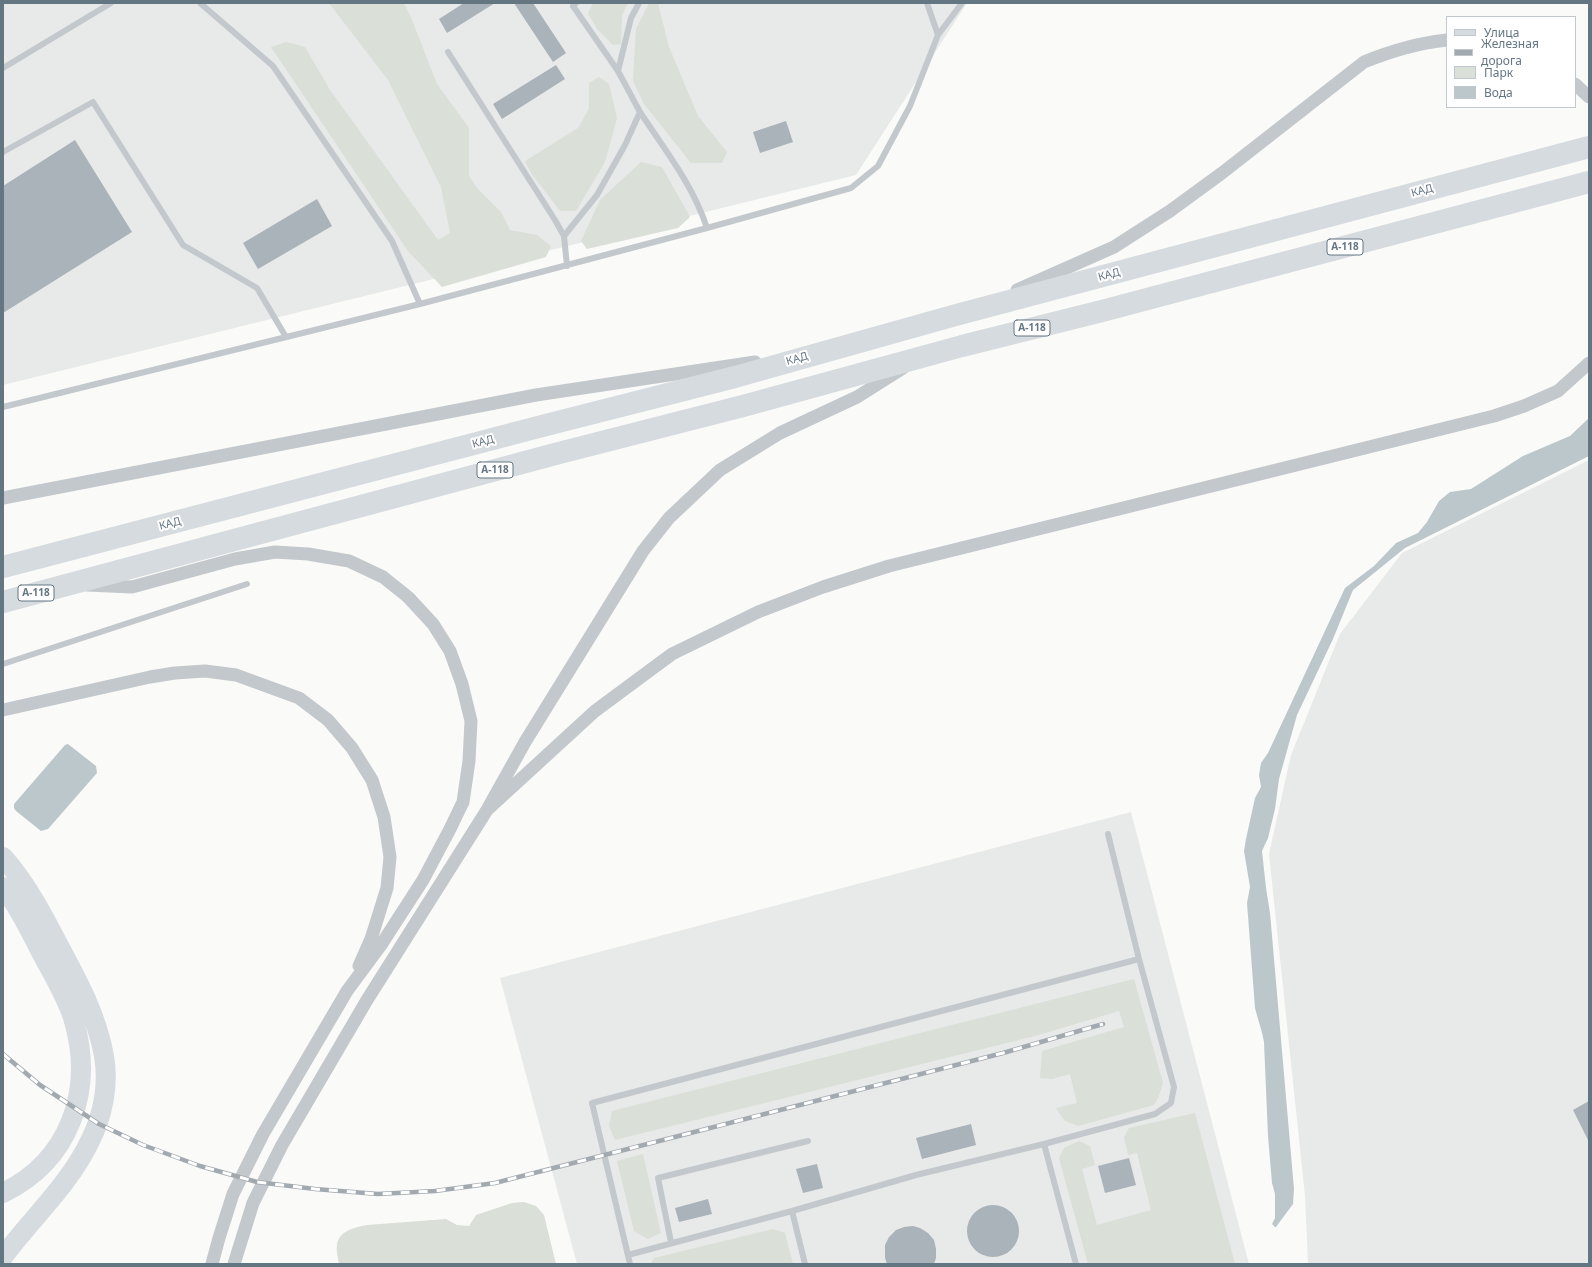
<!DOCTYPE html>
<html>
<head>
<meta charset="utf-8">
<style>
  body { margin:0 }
  #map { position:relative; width:1592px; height:1267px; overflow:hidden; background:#fafaf8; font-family:"Noto Sans",sans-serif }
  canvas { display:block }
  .frame { position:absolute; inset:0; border:4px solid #657683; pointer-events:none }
  .legend { position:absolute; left:1446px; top:16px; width:130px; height:92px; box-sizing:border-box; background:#fff; border:1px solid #c1c8cd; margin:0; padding:5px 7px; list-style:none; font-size:12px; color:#657683 }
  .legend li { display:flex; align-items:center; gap:8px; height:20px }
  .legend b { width:20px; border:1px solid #c1c8cd }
</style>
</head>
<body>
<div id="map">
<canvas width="1592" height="1267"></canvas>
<div class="frame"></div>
<ul class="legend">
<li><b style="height:5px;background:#d6dbdf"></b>Улица</li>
<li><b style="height:5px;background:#a2aab0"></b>Железная дорога</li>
<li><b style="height:11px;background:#dadfd7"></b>Парк</li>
<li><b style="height:11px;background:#bbc7cb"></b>Вода</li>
</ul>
</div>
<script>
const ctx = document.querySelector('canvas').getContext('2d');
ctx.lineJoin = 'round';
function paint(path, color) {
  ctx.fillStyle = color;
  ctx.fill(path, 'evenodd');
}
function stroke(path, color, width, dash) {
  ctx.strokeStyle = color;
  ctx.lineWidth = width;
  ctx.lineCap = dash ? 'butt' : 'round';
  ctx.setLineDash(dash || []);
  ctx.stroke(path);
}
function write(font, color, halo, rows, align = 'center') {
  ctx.font = font + ' "Noto Sans",sans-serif';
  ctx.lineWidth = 4;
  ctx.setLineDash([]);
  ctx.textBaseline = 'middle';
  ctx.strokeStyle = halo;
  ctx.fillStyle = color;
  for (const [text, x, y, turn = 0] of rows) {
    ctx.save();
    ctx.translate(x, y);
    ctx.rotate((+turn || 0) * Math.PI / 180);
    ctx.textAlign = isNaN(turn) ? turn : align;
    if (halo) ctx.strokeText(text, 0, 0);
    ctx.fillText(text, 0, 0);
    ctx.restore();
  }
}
const built = new Path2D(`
  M3,3H967L856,175L3,385Z
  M1589,460V1264H1308L1305,1196L1269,854L1291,755L1340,634L1402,553Z
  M1131,812L1249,1264H577L500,978Z`);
const green = new Path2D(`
  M329,3H404L412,20L437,84L469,128V176L477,188L501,212L510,230L537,235L551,246L546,257L442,287L408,251L271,47L286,42L305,47L330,90L438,240L450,233L441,187L388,80Z
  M593,3H628L622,15L621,44L613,45L598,30L588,14Z
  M649,3H658L669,47L698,116L727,152L722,163H691L644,104L633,81L636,29Z
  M599,77L609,84L617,118L605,162L576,211H560L531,173L525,161L578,128L589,109V83Z
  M641,162L662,167L690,217L678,228L587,249L581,241L600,200Z
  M1134,979L1163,1083L1158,1098L1154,1105L1078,1126L1065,1121L1056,1108L1077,1103L1070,1074L1052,1079L1040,1078L1042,1051L1124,1027L1119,1011L1035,1036L615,1140L609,1126L612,1111Z
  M1195,1113L1235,1264H1088L1059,1158L1064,1148L1079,1141L1090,1146L1095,1165L1082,1169L1097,1225L1151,1210L1137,1153L1128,1155L1124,1137L1129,1128Z
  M643,1154L661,1233L648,1239L634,1231L617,1161Z
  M524,1202L536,1206L544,1215L556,1264H339C338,1258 336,1251 337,1245C338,1231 356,1227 367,1225L446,1219L457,1225L469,1226L476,1215L512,1203Z
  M773,1229L785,1233L793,1264H651L654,1258Z`);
const water = new Path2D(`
  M1589,418V456L1405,548L1353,590L1333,639L1297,715L1279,779L1275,809L1268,838L1262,851L1266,888L1270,913L1294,1189L1293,1204L1276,1227H1275L1272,1224L1275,1218V1194L1272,1183L1268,1136L1264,1042C1262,1030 1258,1020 1255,1008L1247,903L1250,887L1244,851L1246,839L1255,798L1261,787L1259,775L1261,763L1268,753L1345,588L1374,566L1396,543L1418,533L1427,522L1439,501L1450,492L1471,489L1523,456L1570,436Z
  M68,744L96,766L97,773L48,829L41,831L16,811L14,808V804L65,745Z`);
const building = new Path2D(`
  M464,3H495L447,33L439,19Z
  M514,3H533L566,53L553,62Z
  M556,65L565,79L502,119L493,104Z
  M786,121L793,142L760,153L753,132Z
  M75,140L132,232L3,313V186Z
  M317,199L332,226L258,269L243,243Z
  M1589,1101V1142L1573,1110Z
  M971,1124L976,1145L922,1159L916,1138Z
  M1129,1158L1136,1185L1105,1193L1098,1166Z
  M817,1164L823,1188L803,1193L796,1169Z
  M708,1199L712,1214L679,1222L675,1208Z
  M967 1231a26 26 0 1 1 52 0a26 26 0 1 1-52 0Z
  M913,1226L920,1228L928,1233L934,1240L936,1249V1258L934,1264H887L885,1258V1245L889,1237L896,1230L904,1227Z`);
const service = new Path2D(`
  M200,3L273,66L392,241L420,304
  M927,3L938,35
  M448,52L555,220L564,236
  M3,68L111,3
  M618,71L631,18L639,3
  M640,112C665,150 693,185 707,228
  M3,152L93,102L183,245L257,288L286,337
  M567,266L564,236L597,195L625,145L640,112L618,71L573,6L576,3
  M3,407L420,304L707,228L851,188L878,166L910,106L938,35L962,3
  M3,664L247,584
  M1108,834L1139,959
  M792,1211L805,1264
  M671,1242L658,1178L808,1141
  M628,1255L792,1211L916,1175L1044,1144
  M630,1264L592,1103L1139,959L1174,1087L1171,1103L1155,1114L1044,1144L1076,1264`);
const minor = new Path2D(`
  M1575,84L1589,97
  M1017,290L1114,247L1170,211L1222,173L1364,62C1391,51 1418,43 1447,40
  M3,498L536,395L755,362
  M87,585L132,587L235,559L275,552L308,554L349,561L383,577L408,597L433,624L450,651L462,684L471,721L469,761L463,802L450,829L423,880L381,945L347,991L263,1134L233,1194L219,1238L212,1264
  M3,710L150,677L175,673L205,671L236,675L299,698L328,720L352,748L372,780L384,817L390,857L387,888L371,939L359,966
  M487,810L595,711L672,654L758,612L823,587L889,566L1494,416L1524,406L1558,391L1589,363
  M234,1264L253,1203L282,1145L367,1000L487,810L525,742L643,551L669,518L720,470L780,433L857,397L903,368`);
const primary = new Path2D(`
  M3,857C26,883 42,913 58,944C77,979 97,1016 104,1056C109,1084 103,1116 90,1141C69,1185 32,1218 3,1257
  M3,887C18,905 30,931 41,952C52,973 68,999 74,1021C94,1091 70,1160 3,1193`);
const motorway = new Path2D(`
  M3,567L546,425L735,377L956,315L1589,147
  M3,602L559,453L743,406L962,346L1102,311L1589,182`);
const rail = new Path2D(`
  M3,1054L40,1085L99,1124L143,1145L200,1166L257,1182L315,1189L378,1194L435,1191L495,1183L1003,1053L1103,1024`);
const shields = [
  [1345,247,36],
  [1032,328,36],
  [495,470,36],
  [36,593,36]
];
const shieldNames = [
  ["А-118",1345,247],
  ["А-118",1032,328],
  ["А-118",495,470],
  ["А-118",36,593]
];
const streetNames = [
  ["КАД",1422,191,-15],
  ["КАД",1109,275,-15],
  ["КАД",797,359,-16],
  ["КАД",483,442,-15],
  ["КАД",170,524,-15]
];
paint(built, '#e8e9e9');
paint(green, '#dadfd7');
paint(water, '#bbc7cb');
paint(building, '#aab3b9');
stroke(service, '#c3c8cc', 6);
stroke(minor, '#c3c8cc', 13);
stroke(primary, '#d6dbdf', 20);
stroke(motorway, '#d6dbdf', 22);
stroke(rail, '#a2aab0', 4.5);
stroke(rail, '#fff', 3, [9]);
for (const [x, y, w] of shields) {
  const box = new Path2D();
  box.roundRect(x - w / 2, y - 8, w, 16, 3);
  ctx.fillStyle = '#fff';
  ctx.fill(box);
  stroke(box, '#657683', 1);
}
write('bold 10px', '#657683', null, shieldNames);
write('11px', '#657683', '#fff', streetNames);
</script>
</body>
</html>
